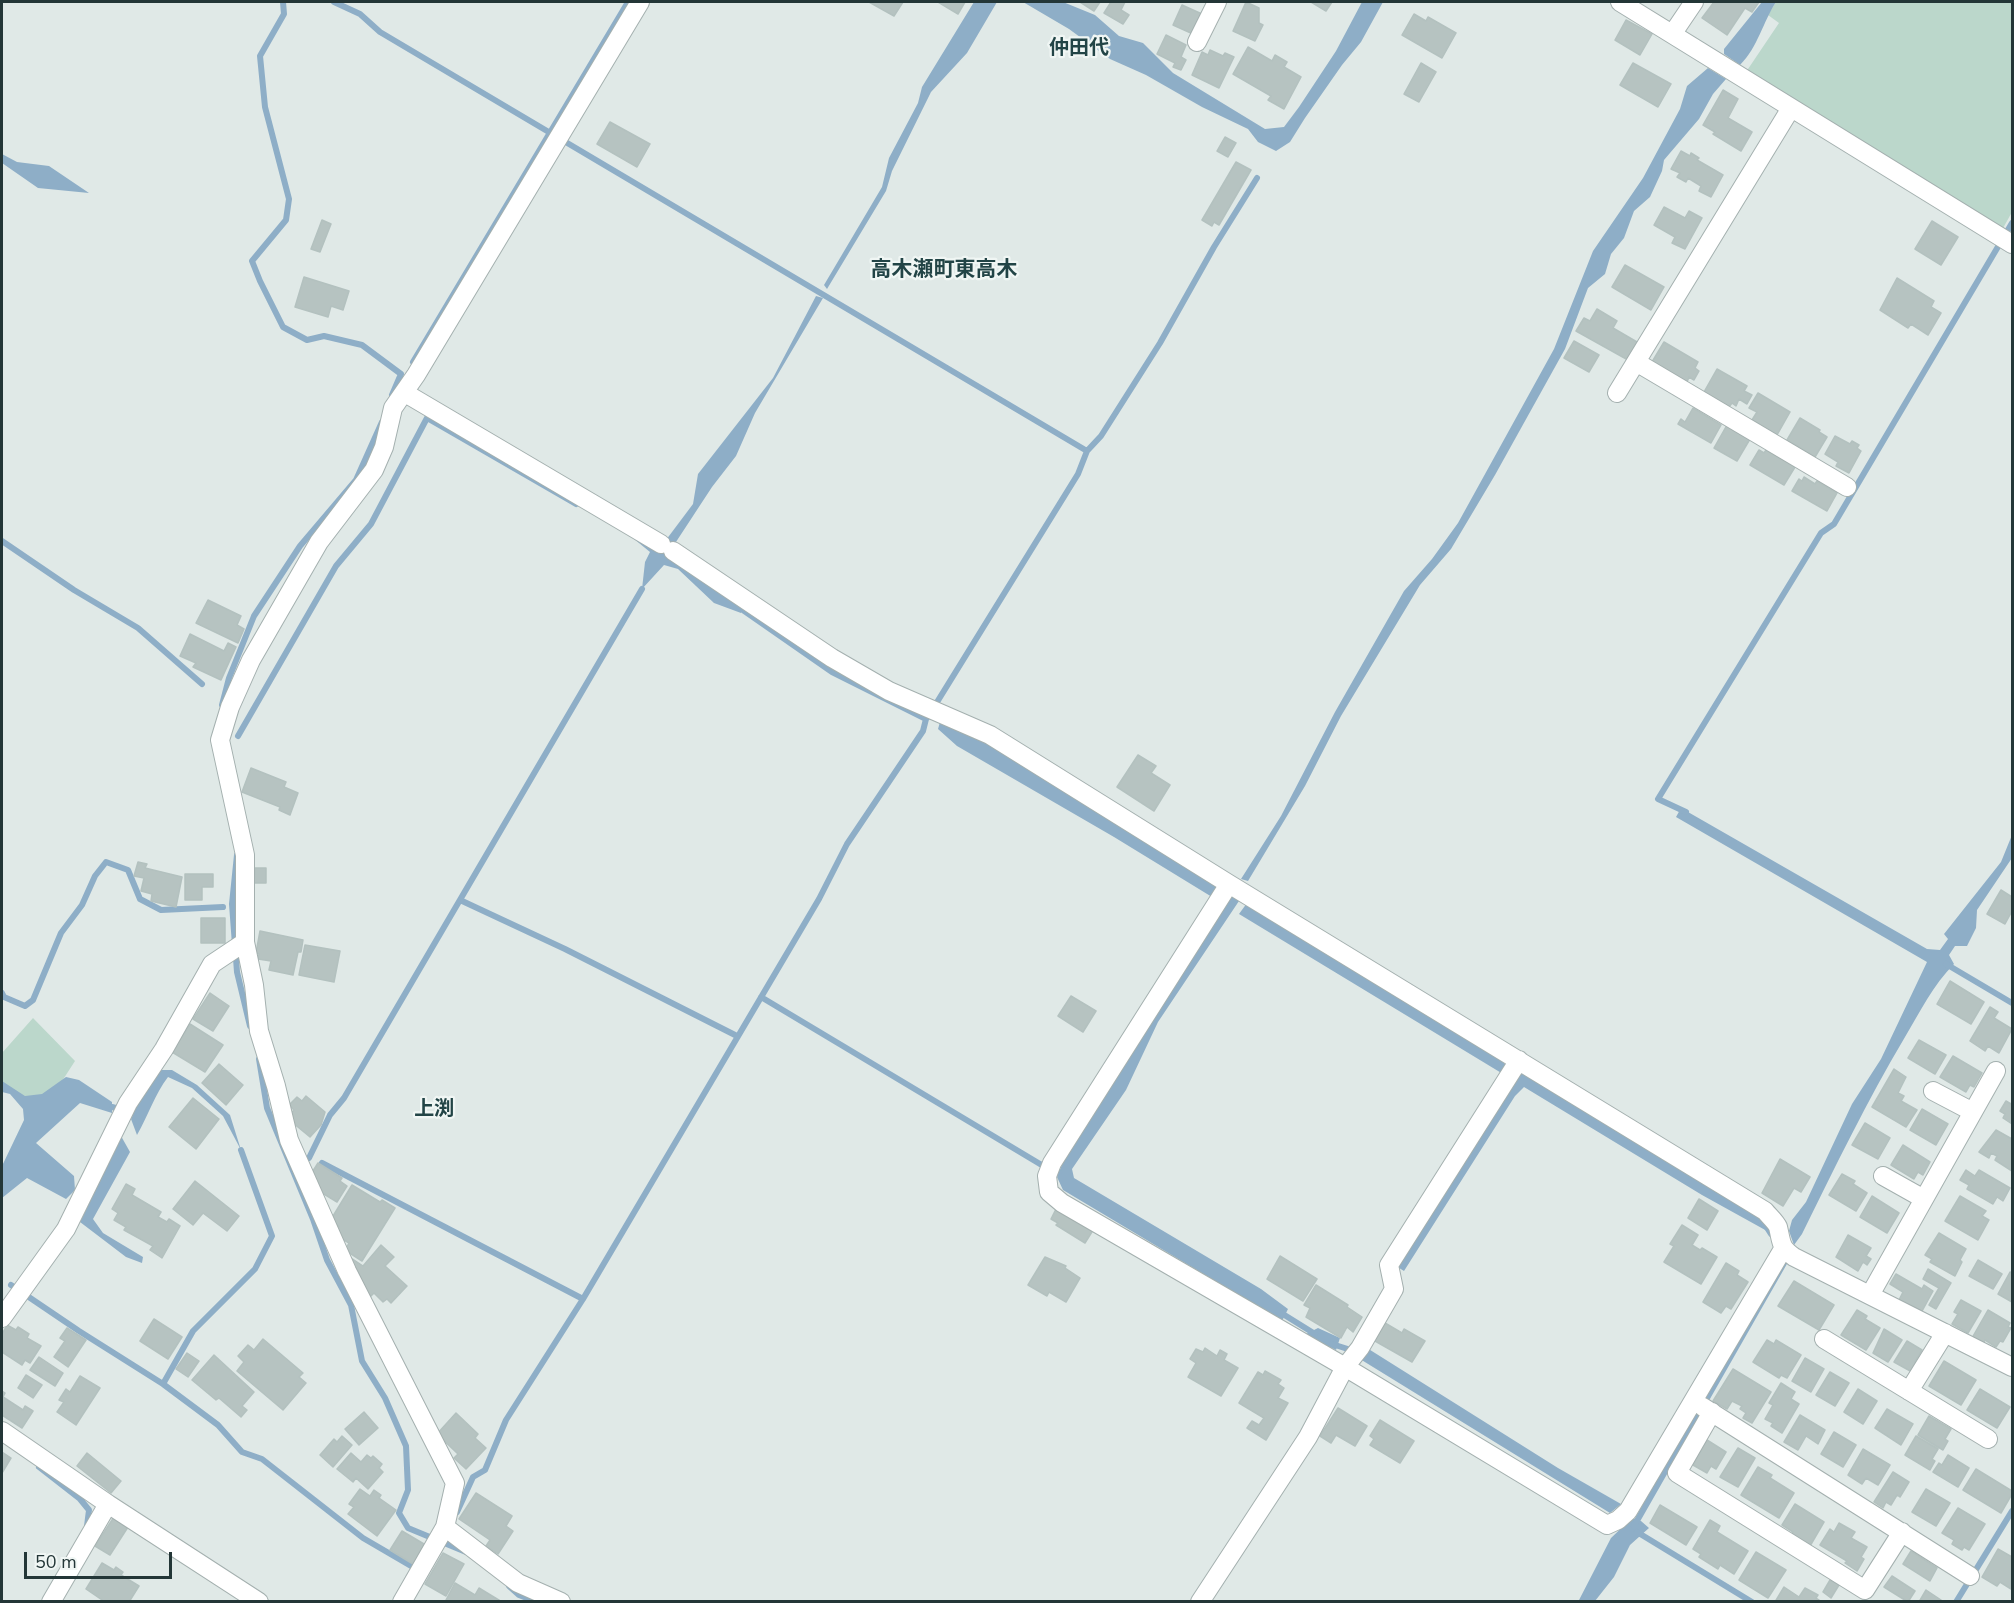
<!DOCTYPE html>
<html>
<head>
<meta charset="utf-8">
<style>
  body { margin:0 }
  #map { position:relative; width:2014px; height:1603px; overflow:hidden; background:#e0e9e7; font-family:"Nunito Sans",sans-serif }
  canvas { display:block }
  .frame { position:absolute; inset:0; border:3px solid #233637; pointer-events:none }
  .scale { position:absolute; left:24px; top:1552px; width:148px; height:27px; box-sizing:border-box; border:3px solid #233637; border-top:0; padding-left:8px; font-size:18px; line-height:21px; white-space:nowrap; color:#233637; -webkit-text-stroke:4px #f0f6f4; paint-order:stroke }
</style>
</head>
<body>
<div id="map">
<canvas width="2014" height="1603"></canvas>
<div class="frame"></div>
<div class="scale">50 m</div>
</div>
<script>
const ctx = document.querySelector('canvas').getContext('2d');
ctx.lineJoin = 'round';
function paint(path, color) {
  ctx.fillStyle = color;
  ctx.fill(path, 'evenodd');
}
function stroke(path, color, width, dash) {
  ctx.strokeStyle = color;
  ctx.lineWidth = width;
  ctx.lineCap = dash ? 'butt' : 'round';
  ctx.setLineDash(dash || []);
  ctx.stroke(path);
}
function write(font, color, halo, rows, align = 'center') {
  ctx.font = font + ' "Nunito Sans","Noto Sans JP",sans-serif';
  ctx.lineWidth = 4.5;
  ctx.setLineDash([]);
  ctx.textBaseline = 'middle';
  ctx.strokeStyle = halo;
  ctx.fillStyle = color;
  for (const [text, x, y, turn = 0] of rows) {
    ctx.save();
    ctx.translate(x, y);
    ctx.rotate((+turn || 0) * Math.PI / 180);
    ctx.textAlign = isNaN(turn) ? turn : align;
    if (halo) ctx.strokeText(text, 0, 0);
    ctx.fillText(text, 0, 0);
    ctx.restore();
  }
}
const green = new Path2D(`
  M1776,2H2012V212L2002,230L1746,72L1779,23L1768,15Z
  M33,1018L75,1061L44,1109L2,1087V1053Z`);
const water = new Path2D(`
  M974,2H997L967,53L931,92L892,171L886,191L827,289L824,285L882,187L889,158L918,103L922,87Z
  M1023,2H1063L1095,15L1119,36L1143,43L1173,73L1265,129L1284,127L1299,107L1336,51L1362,2H1383L1361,42L1342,65L1305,118L1290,142L1276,151L1258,142L1248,129L1202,107L1146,75L1110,59L1069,29Z
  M1762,2H1776C1763,22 1758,47 1740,65L1724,54V49Z
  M1708,68L1726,79L1713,94L1699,119L1664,160L1662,171L1650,197L1634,211L1624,238L1611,254L1605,274L1588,288L1565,349L1495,475L1451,549L1420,585L1341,716L1305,786L1248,881L1241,879L1281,816L1335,712L1404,591L1432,559L1458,523L1554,349L1593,251L1643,178L1680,109L1687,86Z
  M2,154L17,162L49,166L89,193L38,188L2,163Z
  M816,296L823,298L755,413L736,456L712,487L674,545L666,540L693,504L698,474L773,378Z
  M628,534L670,556L740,603L741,613L714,603L678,569L664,565L642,589L645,562L650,552Z
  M940,722L989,743L1220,885L1212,897L1114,837L957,746L938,729Z
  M1681,808L1927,949L1940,950L1948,939L1944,934L2001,862L2012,835V858L1977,910L1976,928L1967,946H1955L1949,955L1954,964C1933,985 1920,1012 1905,1037C1867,1101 1835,1167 1802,1234L1794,1245L1789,1231L1792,1220L1806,1202L1852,1104L1881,1059L1927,962L1676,817Z
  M1233,893L1241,898L1158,1022L1126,1090L1072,1169L1074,1178L1261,1289L1288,1309L1282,1321L1063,1190L1057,1177L1067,1152Z
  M1247,903L1496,1055L1508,1067L1503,1074L1239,914Z
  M160,1070H172L197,1085L230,1115L241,1150L223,1116L192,1088L168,1077C155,1094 148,1116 137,1135L131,1119L139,1101Z
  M1522,1072L1764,1218L1767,1231L1702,1195L1524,1087L1515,1096L1404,1271L1396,1266L1502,1096Z
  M66,1077L79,1080L112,1102V1113L80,1103L36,1143L74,1176L75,1190L66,1199L27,1178L2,1198V1166L24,1120L23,1109L10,1094L2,1092V1081L25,1096L42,1094Z
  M121,1136L130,1152L93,1219L103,1233L143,1257L142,1263L126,1257L80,1222Z
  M1318,1328L1340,1338L1336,1350L1304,1335Z
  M1367,1348L1558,1468L1621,1504L1610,1513L1360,1359Z
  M1632,1518L1641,1521L1649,1528L1630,1545L1614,1577L1595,1601L1578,1602L1611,1538Z`);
const stream = new Path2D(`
  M283,2L284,14L260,56L265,107L289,199L286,220L252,261L260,281L283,327L307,340L324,336L362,345L401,374L392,395
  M334,2L360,14L380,32L1087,451
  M413,362L628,2
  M2,541L74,590L138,628L202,684
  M740,608L832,672L926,719L927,718
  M222,705L229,678L254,616L300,546L356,480L382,422
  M934,707L1078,474L1087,451L1101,436L1160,343L1214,247L1257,178
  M238,736L336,566L371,524L427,418L576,504
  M1686,812L1658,799L1821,533L1834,524L2012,223
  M237,855L232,904L237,972L250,1026
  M460,900L565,949L737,1036
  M1946,964L2012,1003
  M2,993L4,997L25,1006L33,1000L61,933L82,905L95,876L106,862L128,870L140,899L161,910L223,907
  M761,997L1040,1164L1059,1173
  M259,1059L267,1108L313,1219L327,1260L351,1305L362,1361L385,1398L406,1446L408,1490L399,1513L408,1528L466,1552
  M112,1107L134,1113
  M309,1158L330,1115L344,1098L642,589
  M322,1163L583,1299
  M1760,1220L1764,1223L1771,1234
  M11,1285L79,1331L163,1384L218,1425L242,1452L262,1459L363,1538L411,1566
  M1278,1311L1315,1334
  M1332,1344L1354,1351
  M163,1384L193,1331L255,1269L272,1236L241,1150
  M39,1467L80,1499L89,1510L87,1526
  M457,1512L473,1477L485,1470L506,1420L583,1299L819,899L847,844L923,731L926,719
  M1634,1526L1788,1256
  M1637,1532L1752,1602
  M509,1586L519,1595L537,1602
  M1956,1602L2012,1511`);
const building = new Path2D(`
  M869,2H903L894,16Z
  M938,2H965L958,14Z
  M1080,2H1100L1094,11Z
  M1111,2H1125L1121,10L1129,15L1123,24L1104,13Z
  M1246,2L1259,8V23L1263,25L1255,41L1233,31Z
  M1311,2H1332L1326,11Z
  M1714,2H1759L1752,12L1745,8L1727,35L1702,18Z
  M1182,5L1202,14L1193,34L1173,25Z
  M1414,14L1426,21L1428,17L1456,33L1442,58L1402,35Z
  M1626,20L1652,34L1640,55L1615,40Z
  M1166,35L1186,45L1181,57L1186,60L1181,70L1173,67L1175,63L1157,54Z
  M1248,47L1272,61L1275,55L1287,62L1284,67L1301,77L1284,109L1268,100L1271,96L1233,74Z
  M1210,50L1223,56L1225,53L1234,57L1219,88L1192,75L1202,52L1208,55Z
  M1421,63L1436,72L1419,102L1404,94Z
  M1633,63L1671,84L1658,107L1620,85Z
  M1723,90L1738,99L1728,118L1752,132L1741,151L1713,134L1715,132L1703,125Z
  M610,122L650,144L637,167L597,144Z
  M1225,137L1236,143L1228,157L1217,151Z
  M1681,151L1690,156L1691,153L1699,158L1697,160L1723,175L1711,197L1699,191L1701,186L1688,178L1686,182L1677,177L1680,173L1671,169Z
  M1236,162L1251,170L1219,225L1214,222L1212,226L1202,220Z
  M1664,207L1685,218L1689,211L1702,218L1685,249L1672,243L1675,237L1654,225Z
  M322,220L331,224L320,252L311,249Z
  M1932,221L1958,237L1941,265L1915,249Z
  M1625,265L1664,287L1651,310L1612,287Z
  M304,277L349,291L343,310L331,306L328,317L295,307Z
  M1897,278L1934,301L1931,307L1941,313L1928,335L1911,324L1908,328L1880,310Z
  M1597,309L1617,321L1613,328L1637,342L1628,360L1576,331L1584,318L1590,321Z
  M1574,341L1599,355L1589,372L1564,358Z
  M1664,342L1698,362L1695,368L1699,371L1694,380L1689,377L1687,382L1652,362Z
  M1717,369L1747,386L1744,391L1752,395L1747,404L1739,399L1736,406L1732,403L1729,407L1704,392Z
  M1758,393L1790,412L1777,435L1752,420L1757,412L1749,408Z
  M1693,408L1721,425L1711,443L1678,424L1681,419L1685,422Z
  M1800,418L1820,430L1819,432L1827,437L1815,457L1787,440Z
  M1727,425L1750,439L1737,461L1714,448Z
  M1835,436L1850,444L1852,441L1859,445L1857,448L1861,451L1849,473L1836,466L1838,462L1825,454Z
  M1759,450L1764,453L1766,450L1795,467L1784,485L1750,465Z
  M1804,477L1815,484L1817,481L1837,493L1827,511L1792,491L1799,479L1802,481Z
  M208,600L241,616L237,625L244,629L238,643L196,623Z
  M190,634L224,651L228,643L236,647L221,680L193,667L196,663L180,656Z
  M1138,755L1156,766L1151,773L1170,785L1154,811L1117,787Z
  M251,768L286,782L284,787L298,793L290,815L279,810L280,807L242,792Z
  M138,862L147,864L145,868L182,877L176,907L151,901L152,894L141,891L144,878L134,876Z
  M255,868H266V883H254Z
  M185,874H213V887H202V900H185Z
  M2001,890L2012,897V911L2005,924L1987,914Z
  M201,918H225V943H201Z
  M260,931L303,940L301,952H298L293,975L269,970L271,961L258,959L259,954L256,953Z
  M305,945L340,951L334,982L299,975Z
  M1950,981L1984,1002L1971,1024L1937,1004Z
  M210,993L229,1006L213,1031L193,1019Z
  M1071,996L1096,1011L1083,1032L1058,1016Z
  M1990,1007L1998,1012L1994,1018L2012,1029L1999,1053L1988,1046L1985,1051L1970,1041Z
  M190,1024L223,1045L205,1072L172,1052Z
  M1919,1040L1946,1055L1935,1074L1908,1058Z
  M1953,1056L1982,1073L1974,1087L1970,1085L1966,1092L1940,1077Z
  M219,1064L243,1085L226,1105L202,1083Z
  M1894,1069L1906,1077L1898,1093L1904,1096L1901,1101L1917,1110L1906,1127L1872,1107Z
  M306,1096L325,1112L321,1125L310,1137L287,1118L294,1110L289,1105L297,1097L302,1101Z
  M193,1098L219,1119L196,1149L169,1127Z
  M2006,1101L2011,1104L2012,1102V1124L2003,1118L2005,1114L2000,1111Z
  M1922,1109L1948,1124L1936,1145L1910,1130Z
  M1865,1123L1890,1138L1878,1159L1852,1145Z
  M1996,1130L2012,1139V1171L1995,1160L1997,1156L1991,1153L1989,1158L1979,1152Z
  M1903,1145L1930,1162L1923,1175L1918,1172L1914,1179L1891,1165Z
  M1780,1159L1810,1177L1801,1192L1794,1188L1783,1206L1762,1193Z
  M318,1163L342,1178L340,1181L347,1186L337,1202L319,1191L311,1174Z
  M1966,1170L1975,1176L1979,1170L2010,1188L2003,1201L1997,1197L1993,1204L1967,1189L1969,1185L1960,1180Z
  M1842,1174L1855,1181L1853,1184L1867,1193L1856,1211L1829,1195Z
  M195,1181L239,1216L227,1231L203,1213L193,1225L173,1209Z
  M126,1184L135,1189L132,1195L161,1212L158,1217L167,1222L169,1219L180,1226L162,1258L150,1250L153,1246L124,1230L126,1227L114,1220L118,1213L112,1209Z
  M352,1185L380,1202L382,1200L395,1208L362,1261L345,1250L349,1243L334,1234L339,1226L330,1221Z
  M1872,1196L1899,1213L1887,1233L1860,1217Z
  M1960,1196L1986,1211L1982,1216L1989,1220L1978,1240L1945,1221Z
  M1699,1199L1718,1211L1707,1230L1688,1218Z
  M1058,1205L1095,1227L1085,1243L1056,1225L1058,1223L1051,1219Z
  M1682,1225L1698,1235L1692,1245L1700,1250L1702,1248L1717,1257L1701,1284L1664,1262L1674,1246L1670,1244Z
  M1939,1233L1966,1249L1960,1260L1962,1262L1955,1276L1930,1262L1932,1259L1925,1255Z
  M1848,1235L1871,1248L1866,1256L1871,1259L1867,1265L1863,1262L1858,1271L1836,1257Z
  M381,1245L394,1257L385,1266L407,1286L391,1303L387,1299L383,1302L374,1293L369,1298L348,1256L363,1266Z
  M1280,1256L1317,1279L1303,1301L1267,1279Z
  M1045,1257L1066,1266L1065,1268L1080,1278L1066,1302L1049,1292L1047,1296L1028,1285Z
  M1978,1260L2002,1274L1993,1289L1969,1276Z
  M1726,1263L1739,1271L1737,1275L1748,1282L1731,1309L1726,1306L1721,1313L1703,1302Z
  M1928,1269L1951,1283L1936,1309L1929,1305L1939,1288L1923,1279Z
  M2010,1272L2012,1273V1302L1998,1294Z
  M1896,1274L1922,1289L1924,1285L1933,1291L1921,1313L1899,1300L1903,1292L1890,1284Z
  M1794,1281L1834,1305L1819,1330L1778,1306Z
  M1316,1285L1348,1305L1347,1307L1362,1317L1353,1332L1347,1327L1341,1338L1306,1317L1310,1308L1304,1305Z
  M1961,1300L1981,1311L1968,1333L1952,1324L1958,1314L1954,1312Z
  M1857,1310L1867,1316L1865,1319L1880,1328L1866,1350L1841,1335Z
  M1988,1310L2010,1323L2008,1327L2011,1328L2003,1342L2000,1341L1996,1347L1985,1340L1983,1344L1972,1338Z
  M154,1319L182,1337L168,1359L140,1341Z
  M1385,1323L1402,1333L1404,1329L1425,1341L1412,1362L1375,1341Z
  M7,1325L16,1330L18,1327L29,1334L27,1338L41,1346L30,1363L25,1360L22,1365L2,1352V1334Z
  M67,1328L86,1340L68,1367L54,1357L65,1341L60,1338Z
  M1884,1329L1902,1340L1888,1362L1873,1353Z
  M263,1339L303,1373L299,1377L306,1383L283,1410L237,1371L244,1362L238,1356L248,1345L254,1350Z
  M1767,1340L1774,1344L1776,1340L1801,1355L1787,1378L1781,1375L1779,1378L1753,1362Z
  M1907,1341L1922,1350L1915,1362L1917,1364L1912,1372L1894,1362Z
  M1205,1348L1217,1356L1220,1350L1227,1354L1224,1360L1238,1368L1221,1396L1188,1377L1196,1363L1190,1359L1196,1349L1203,1352Z
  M187,1353L199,1361L188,1377L176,1369Z
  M214,1355L254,1392L242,1406L247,1410L241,1417L219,1398L216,1400L192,1380Z
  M39,1357L63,1373L55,1386L30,1370Z
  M1805,1358L1824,1369L1811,1392L1792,1381Z
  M1944,1361L1976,1380L1961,1405L1929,1386Z
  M1733,1369L1771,1392L1752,1423L1743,1418L1746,1413L1740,1409L1742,1406L1732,1401L1727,1409L1713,1401Z
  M1265,1371L1281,1380L1278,1384L1284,1388L1278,1398L1288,1403L1266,1440L1247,1428L1252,1421L1259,1425L1264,1418L1239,1403L1258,1372L1263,1375Z
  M1830,1372L1849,1383L1835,1406L1816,1395Z
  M26,1375L42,1385L33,1398L18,1388Z
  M80,1376L100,1388L76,1425L57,1412L64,1402L59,1400L66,1389L70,1392Z
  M1781,1383L1795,1392L1791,1399L1799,1404L1782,1433L1771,1426L1773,1423L1765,1419L1773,1405L1769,1403Z
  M1858,1389L1877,1401L1863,1424L1844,1412Z
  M1980,1389L2010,1407L1997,1428L1967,1410Z
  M2,1391L5,1393L3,1397L23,1410L25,1406L33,1411L22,1428L2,1415Z
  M1338,1408L1367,1426L1355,1446L1336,1435L1331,1443L1320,1436Z
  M1887,1409L1913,1424L1901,1445L1875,1428Z
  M364,1412L378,1428L359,1445L345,1429Z
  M456,1413L478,1434L475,1438L486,1448L466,1469L454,1458L458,1454L437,1434Z
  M1800,1415L1825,1430L1818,1444L1806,1436L1798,1450L1784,1442Z
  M1929,1416L1951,1429L1945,1439L1948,1441L1943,1450L1918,1435Z
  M1380,1420L1414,1441L1400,1463L1370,1445L1374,1439L1370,1436Z
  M1834,1432L1856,1445L1843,1467L1821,1454Z
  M342,1436L352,1445L333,1467L320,1455L334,1439L337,1442Z
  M1916,1436L1938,1449L1932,1459L1935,1461L1930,1470L1905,1455Z
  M1707,1440L1726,1452L1716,1469L1711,1466L1707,1473L1693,1465Z
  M1738,1448L1755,1458L1738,1487L1720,1477Z
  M1863,1449L1890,1465L1878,1485L1866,1478L1862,1484L1848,1475Z
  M2,1452L11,1458L2,1473Z
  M87,1453L121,1481L111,1493L77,1466Z
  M351,1453L361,1462L367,1455L371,1458L373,1456L382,1464L379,1468L383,1472L368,1489L356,1478L353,1482L337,1469Z
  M1948,1455L1969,1468L1958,1487L1933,1472L1939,1463L1942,1465Z
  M1758,1467L1772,1475L1770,1478L1794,1493L1779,1518L1741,1495Z
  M1976,1469L2012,1491V1494L2001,1513L1963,1490Z
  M1893,1472L1909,1482L1900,1497L1897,1495L1891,1505L1886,1502L1883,1508L1874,1502Z
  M360,1489L370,1496L374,1490L381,1495L379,1498L396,1510L377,1536L348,1514L354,1507L349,1504Z
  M1926,1489L1950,1503L1936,1526L1912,1512Z
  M476,1493L512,1516L506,1526L513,1531L498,1554L486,1546L490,1540L459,1519Z
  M1795,1504L1824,1522L1810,1546L1791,1535L1793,1532L1782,1525Z
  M1660,1505L1697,1527L1686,1545L1650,1523Z
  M1958,1508L1985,1524L1969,1550L1964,1547L1962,1550L1952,1544L1954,1540L1942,1533Z
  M114,1517L128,1527L110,1555L95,1546Z
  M1710,1520L1720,1526L1717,1532L1748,1551L1734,1574L1720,1565L1718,1569L1699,1557L1701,1554L1693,1549Z
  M1839,1523L1855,1532L1851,1538L1867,1547L1861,1557L1864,1559L1857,1571L1845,1563L1847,1561L1820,1545L1830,1529L1834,1532Z
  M402,1531L424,1544L413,1564L390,1550Z
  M1998,1549L2012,1557L2011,1589L2000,1582L1997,1586L1982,1577Z
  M1911,1551L1937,1568L1930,1581L1903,1564Z
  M1756,1552L1786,1570L1768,1598L1739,1580Z
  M443,1553L464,1564L446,1596L425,1584Z
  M102,1563L114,1570L116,1567L123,1572L121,1575L139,1586L129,1602H105L86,1589Z
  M1892,1576L1915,1591L1908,1602L1884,1587Z
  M1830,1580L1839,1585L1831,1598L1823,1592Z
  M455,1583L475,1595L479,1588L502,1602H448L446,1600Z
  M1784,1587L1799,1597L1805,1588L1818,1595L1816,1598L1822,1602H1775Z
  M1926,1590L1944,1602H1919Z`);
const minor = new Path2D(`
  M1620,2L2012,244
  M1673,33L1694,2
  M1197,42L1217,2
  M1636,362L1847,487
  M405,393L661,544
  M1617,393L1791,108
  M673,551L832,658L889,691L990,735L1229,884L1765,1211C1769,1216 1776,1222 1778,1227C1782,1244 1780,1247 1794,1257L2012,1367
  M1229,884L1052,1163L1047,1176L1049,1192L1062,1203L1345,1367L1607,1525L1618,1520L1628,1511L1783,1249
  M1933,1091L1973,1112
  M1883,1176L1924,1199
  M1870,1295L1996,1071
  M2,1318L66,1229L128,1103L164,1049L212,964L245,942
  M1824,1339L1988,1439
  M1909,1391L1945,1333
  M1703,1407L1970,1576
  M1712,1412L1677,1473L1865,1590L1902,1532
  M2,1431L108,1504L51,1602
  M108,1504L259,1602
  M445,1527L518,1583L561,1602
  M402,1602L445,1527L455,1483L347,1271L289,1140L276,1086L259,1031L254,985L245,942V855L220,740L230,707L251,660L319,542L374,470L384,447L393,408L416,375L640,2
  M1200,1602L1308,1437L1345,1367L1360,1348L1394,1289L1389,1265L1519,1060`);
const neighbourhoodNames = [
  ["仲田代",1079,49],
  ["上渕",434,1110]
];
const quarterNames = [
  ["高木瀬町東高木",944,271]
];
paint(green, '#bbd7cb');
paint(water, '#8eaec7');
stroke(stream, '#8eaec7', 6);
paint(building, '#b6c3c1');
stroke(building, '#b3c1bf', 1.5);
stroke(minor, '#a4b0af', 20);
stroke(minor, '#fff', 18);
write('bold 20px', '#224446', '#f0f6f4', neighbourhoodNames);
write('bold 21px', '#224446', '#f0f6f4', quarterNames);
</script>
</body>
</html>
